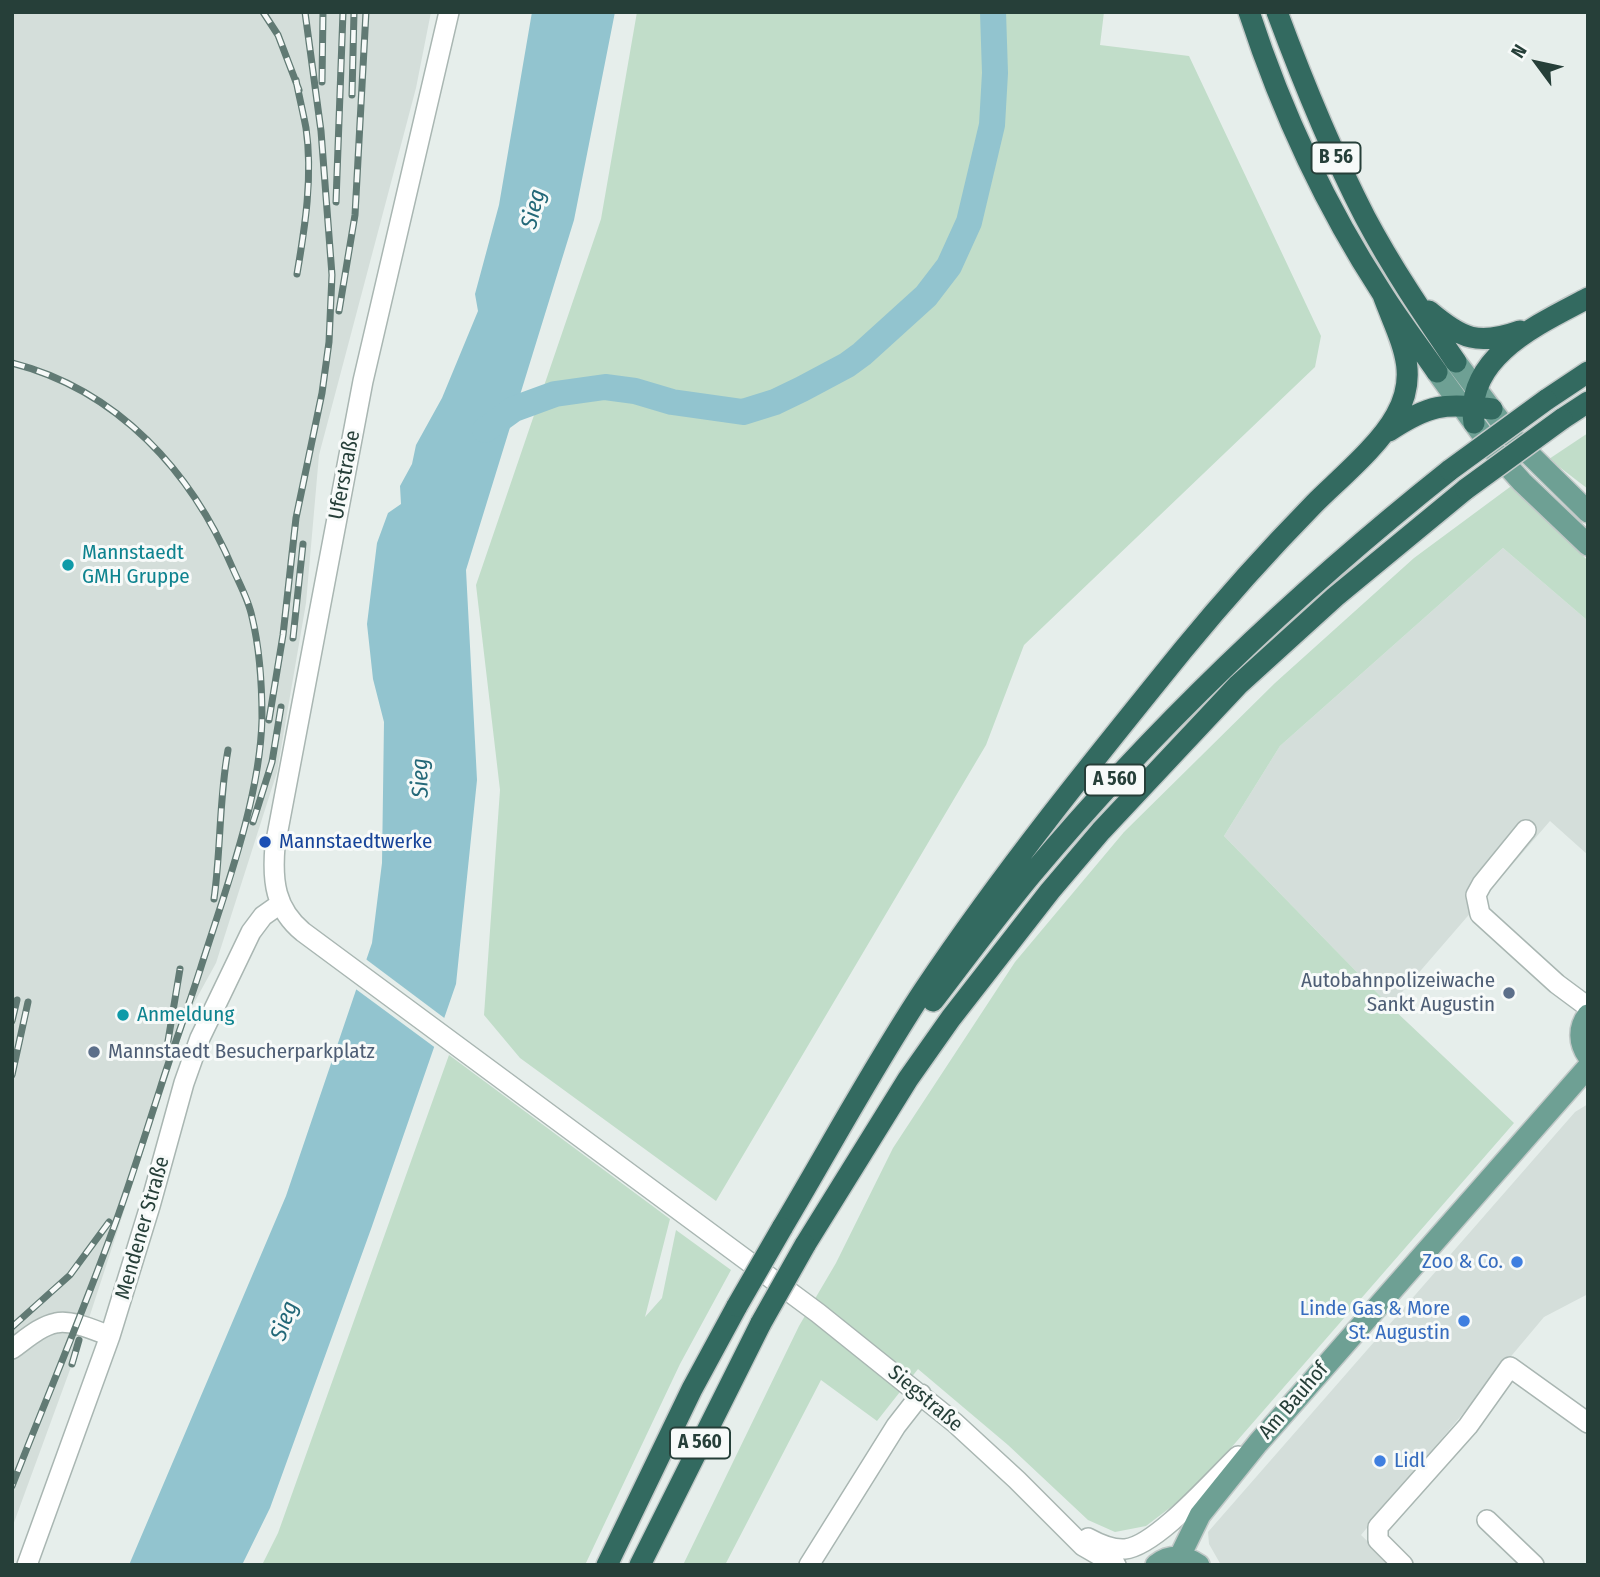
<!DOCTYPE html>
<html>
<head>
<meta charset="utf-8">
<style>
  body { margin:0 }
  #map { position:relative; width:1600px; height:1577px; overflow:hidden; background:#e6eeeb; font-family:"Fira Sans Condensed",sans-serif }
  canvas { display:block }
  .frame { position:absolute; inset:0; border:14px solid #263f39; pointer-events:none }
  .north { position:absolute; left:1502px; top:28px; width:70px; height:70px; -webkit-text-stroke:5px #f7faf9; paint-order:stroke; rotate:303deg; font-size:19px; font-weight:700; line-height:28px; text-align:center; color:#263f39 }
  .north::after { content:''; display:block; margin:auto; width:24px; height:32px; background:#263f39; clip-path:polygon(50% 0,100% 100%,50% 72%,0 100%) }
</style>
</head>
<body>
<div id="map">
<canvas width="1600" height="1577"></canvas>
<div class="frame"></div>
<div class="north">N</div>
</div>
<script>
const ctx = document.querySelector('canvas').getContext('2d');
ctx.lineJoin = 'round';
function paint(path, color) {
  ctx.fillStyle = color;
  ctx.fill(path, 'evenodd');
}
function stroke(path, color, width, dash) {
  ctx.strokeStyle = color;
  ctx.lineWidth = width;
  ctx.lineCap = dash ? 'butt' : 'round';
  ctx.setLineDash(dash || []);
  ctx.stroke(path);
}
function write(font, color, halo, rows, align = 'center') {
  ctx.font = font + ' "Fira Sans Condensed",sans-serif';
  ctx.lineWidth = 6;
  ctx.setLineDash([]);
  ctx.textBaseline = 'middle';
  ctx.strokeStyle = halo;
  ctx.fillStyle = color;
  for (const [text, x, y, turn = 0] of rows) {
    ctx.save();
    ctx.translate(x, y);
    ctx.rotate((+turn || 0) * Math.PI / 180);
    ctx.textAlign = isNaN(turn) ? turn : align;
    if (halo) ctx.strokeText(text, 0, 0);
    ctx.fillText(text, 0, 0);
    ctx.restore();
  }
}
const built = new Path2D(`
  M12,12H431L416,88L319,455L306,603L277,772L216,963L189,1012L90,1315L12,1528Z
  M1503,548L1588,621V855L1550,821L1390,1006L1224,836L1280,746Z
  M1588,1104V1294L1544,1317L1361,1535L1392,1565H1221L1209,1544L1208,1532L1575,1112Z`);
const green = new Path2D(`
  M637,12H1104L1100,45L1189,56L1321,336L1315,367L1024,645L986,745L716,1201L520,1058L484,1015L500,790L476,585L601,219Z
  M1588,433V489L1549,459Z
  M1514,484L1588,561V621L1503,548L1280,746L1224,836L1390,1006L1514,1123L1196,1488L1146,1526L1115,1532L1088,1520L1008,1445L918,1369L877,1421L821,1380L725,1565H683L799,1326L836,1263L893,1148L1015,962L1124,832L1275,683L1414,558Z
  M449,1055L670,1219L645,1317L662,1298L676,1230L731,1270L680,1364L585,1565H262L278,1533Z`);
const water = new Path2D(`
  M532,12H615L574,220L466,570L477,780L456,984L371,1229L270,1508L242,1565H129L286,1196L372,943L382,863L384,722L373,679L367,624L377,543L388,513L401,504L400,486L412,464L416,445L442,398L478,311L475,294L499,205Z`);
const pier = new Path2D(`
  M363,957L447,1020L437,1049L353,987Z`);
const river = new Path2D(`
  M485,430L514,409L555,394L605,387L635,391L672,402L743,412L775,402L802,389L847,365L862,354L926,296L949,266L969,222L992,125L995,73L993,12`);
const minor = new Path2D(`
  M449,12L363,381L275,846C272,881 275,909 303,932L818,1313L955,1423L1017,1480L1083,1546L1116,1565
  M1526,830L1482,884L1476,895L1480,914L1557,984L1588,1007
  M12,1349C25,1340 40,1326 56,1323C71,1319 96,1331 110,1336
  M1487,1520L1534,1565
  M1088,1538C1099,1544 1112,1550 1125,1549C1156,1546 1214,1479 1238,1456
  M27,1565L110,1336L150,1206L184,1083L200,1038L251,932L263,916L280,904
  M809,1565L896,1426L921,1394
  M1403,1565L1378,1540V1527L1468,1426L1510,1367L1588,1423`);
const major = new Path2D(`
  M1456,362L1513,438L1588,512
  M1437,372L1495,452L1522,482L1588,545
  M1588,1015C1578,1028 1579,1043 1588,1056
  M1180,1556L1200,1515L1258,1443L1588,1067
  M1156,1565C1170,1554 1185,1555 1199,1565`);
const highway = new Path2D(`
  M1249,12C1282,113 1324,204 1382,293C1399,320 1419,346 1437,372
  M1277,12C1303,82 1331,151 1365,217C1392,268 1424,315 1456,362
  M1429,311C1462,339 1478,346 1520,331
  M1546,400L1588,372
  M1562,419L1588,402
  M1474,423C1464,357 1539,324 1588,298
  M1389,431C1428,405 1445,402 1492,409
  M933,1001C965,959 997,916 1031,875C1156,726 1298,591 1450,470
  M782,1228C829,1149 873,1067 924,990C1003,872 1093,761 1183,650C1224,600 1268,551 1314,504C1339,479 1379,446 1396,415C1421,371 1399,339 1383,295
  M805,1245L908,1079L951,1018L1050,891L1101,831L1238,685L1335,597L1466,489
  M607,1565L692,1389L737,1306
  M640,1565L761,1323`);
const rail = new Path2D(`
  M263,12L278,35L299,90
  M296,80C299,96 303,112 306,128C313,176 305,227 297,274
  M322,82L323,12
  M352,95L354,12
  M336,202L343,12
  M339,311L355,215L366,12
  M12,363C118,390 192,472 233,569C240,585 249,601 252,617C260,650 262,685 262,719C260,799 225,891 201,967C188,1008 173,1048 160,1089C144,1138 129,1187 111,1235C80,1319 45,1402 12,1486
  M293,638L303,544
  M269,720L283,635L296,518L322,393L329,342L332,275L321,131L305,12
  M253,822L272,762L281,707
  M214,899C221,849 219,799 228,750
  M12,1021L17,1000
  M167,1047L180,969
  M12,1075L28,1002
  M12,1327L70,1275L109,1222
  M72,1364L79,1340`);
const highwayBridge = new Path2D(`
  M1450,470L1546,400
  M1466,489L1562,419
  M737,1306L782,1228
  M761,1323L805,1245`);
const markers = [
  [68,565,7,"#0f9aa8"],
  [265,842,7,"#1a4fb4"],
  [1509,993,7,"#5c6f8a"],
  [123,1015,7,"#0f9aa8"],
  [94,1052,7,"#5c6f8a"],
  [1517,1262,7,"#3f7fe0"],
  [1464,1321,7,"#3f7fe0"],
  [1380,1461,7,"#3f7fe0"]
];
const shields = [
  [1336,158,49],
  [1115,780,60],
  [700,1443,60]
];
const shieldNames = [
  ["B 56",1336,158],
  ["A 560",1115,780],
  ["A 560",700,1443]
];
const streetNames = [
  ["Uferstraße",345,475,-79],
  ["Mendener Straße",143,1228,-74],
  ["Siegstraße",925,1399,40],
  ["Am Bauhof",1294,1401,-49]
];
const cultureNames = [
  ["Mannstaedt",82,553],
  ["GMH Gruppe",82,577],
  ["Anmeldung",137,1015]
];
const transitNames = [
  ["Mannstaedtwerke",279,842]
];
const serviceNames = [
  ["Autobahnpolizeiwache",1495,981],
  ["Sankt Augustin",1495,1005],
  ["Mannstaedt Besucherparkplatz",108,1052,"left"]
];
const shopNames = [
  ["Zoo & Co.",1503,1262],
  ["Linde Gas & More",1450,1309],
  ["St. Augustin",1450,1333],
  ["Lidl",1394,1461,"left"]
];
const waterNames = [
  ["Sieg",534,209,-76],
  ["Sieg",421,778,-91],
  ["Sieg",285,1321,-70]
];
paint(built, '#d4deda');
paint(green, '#c1ddc9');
paint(water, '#92c4cf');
paint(pier, '#e6eeeb');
stroke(river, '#92c4cf', 26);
stroke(minor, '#a9b6b2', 22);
stroke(major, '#c2c9c8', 24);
stroke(highway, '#c2c9c8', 24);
stroke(minor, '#fff', 19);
stroke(major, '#6ea094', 21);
stroke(highway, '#336a60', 21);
stroke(rail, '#617a74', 7);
stroke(rail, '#f7faf9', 4.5, [13]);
stroke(highwayBridge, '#c2c9c8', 24, []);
stroke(highwayBridge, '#336a60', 21);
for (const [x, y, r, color] of markers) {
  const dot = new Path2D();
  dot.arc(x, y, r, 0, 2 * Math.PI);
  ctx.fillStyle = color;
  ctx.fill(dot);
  stroke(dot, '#f7faf9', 2.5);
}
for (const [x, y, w] of shields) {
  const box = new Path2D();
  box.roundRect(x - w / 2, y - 15.5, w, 31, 5);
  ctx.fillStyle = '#f7faf9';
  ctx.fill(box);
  stroke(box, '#263f39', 2);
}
write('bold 19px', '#263f39', null, shieldNames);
write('21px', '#263f39', '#f7faf9', streetNames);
write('21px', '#0d838f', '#f7faf9', cultureNames, 'left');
write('21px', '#164399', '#f7faf9', transitNames, 'left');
write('21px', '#4e5e75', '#f7faf9', serviceNames, 'right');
write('21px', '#366cbe', '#f7faf9', shopNames, 'right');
write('italic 23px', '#236878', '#f7faf9', waterNames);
</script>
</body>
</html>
